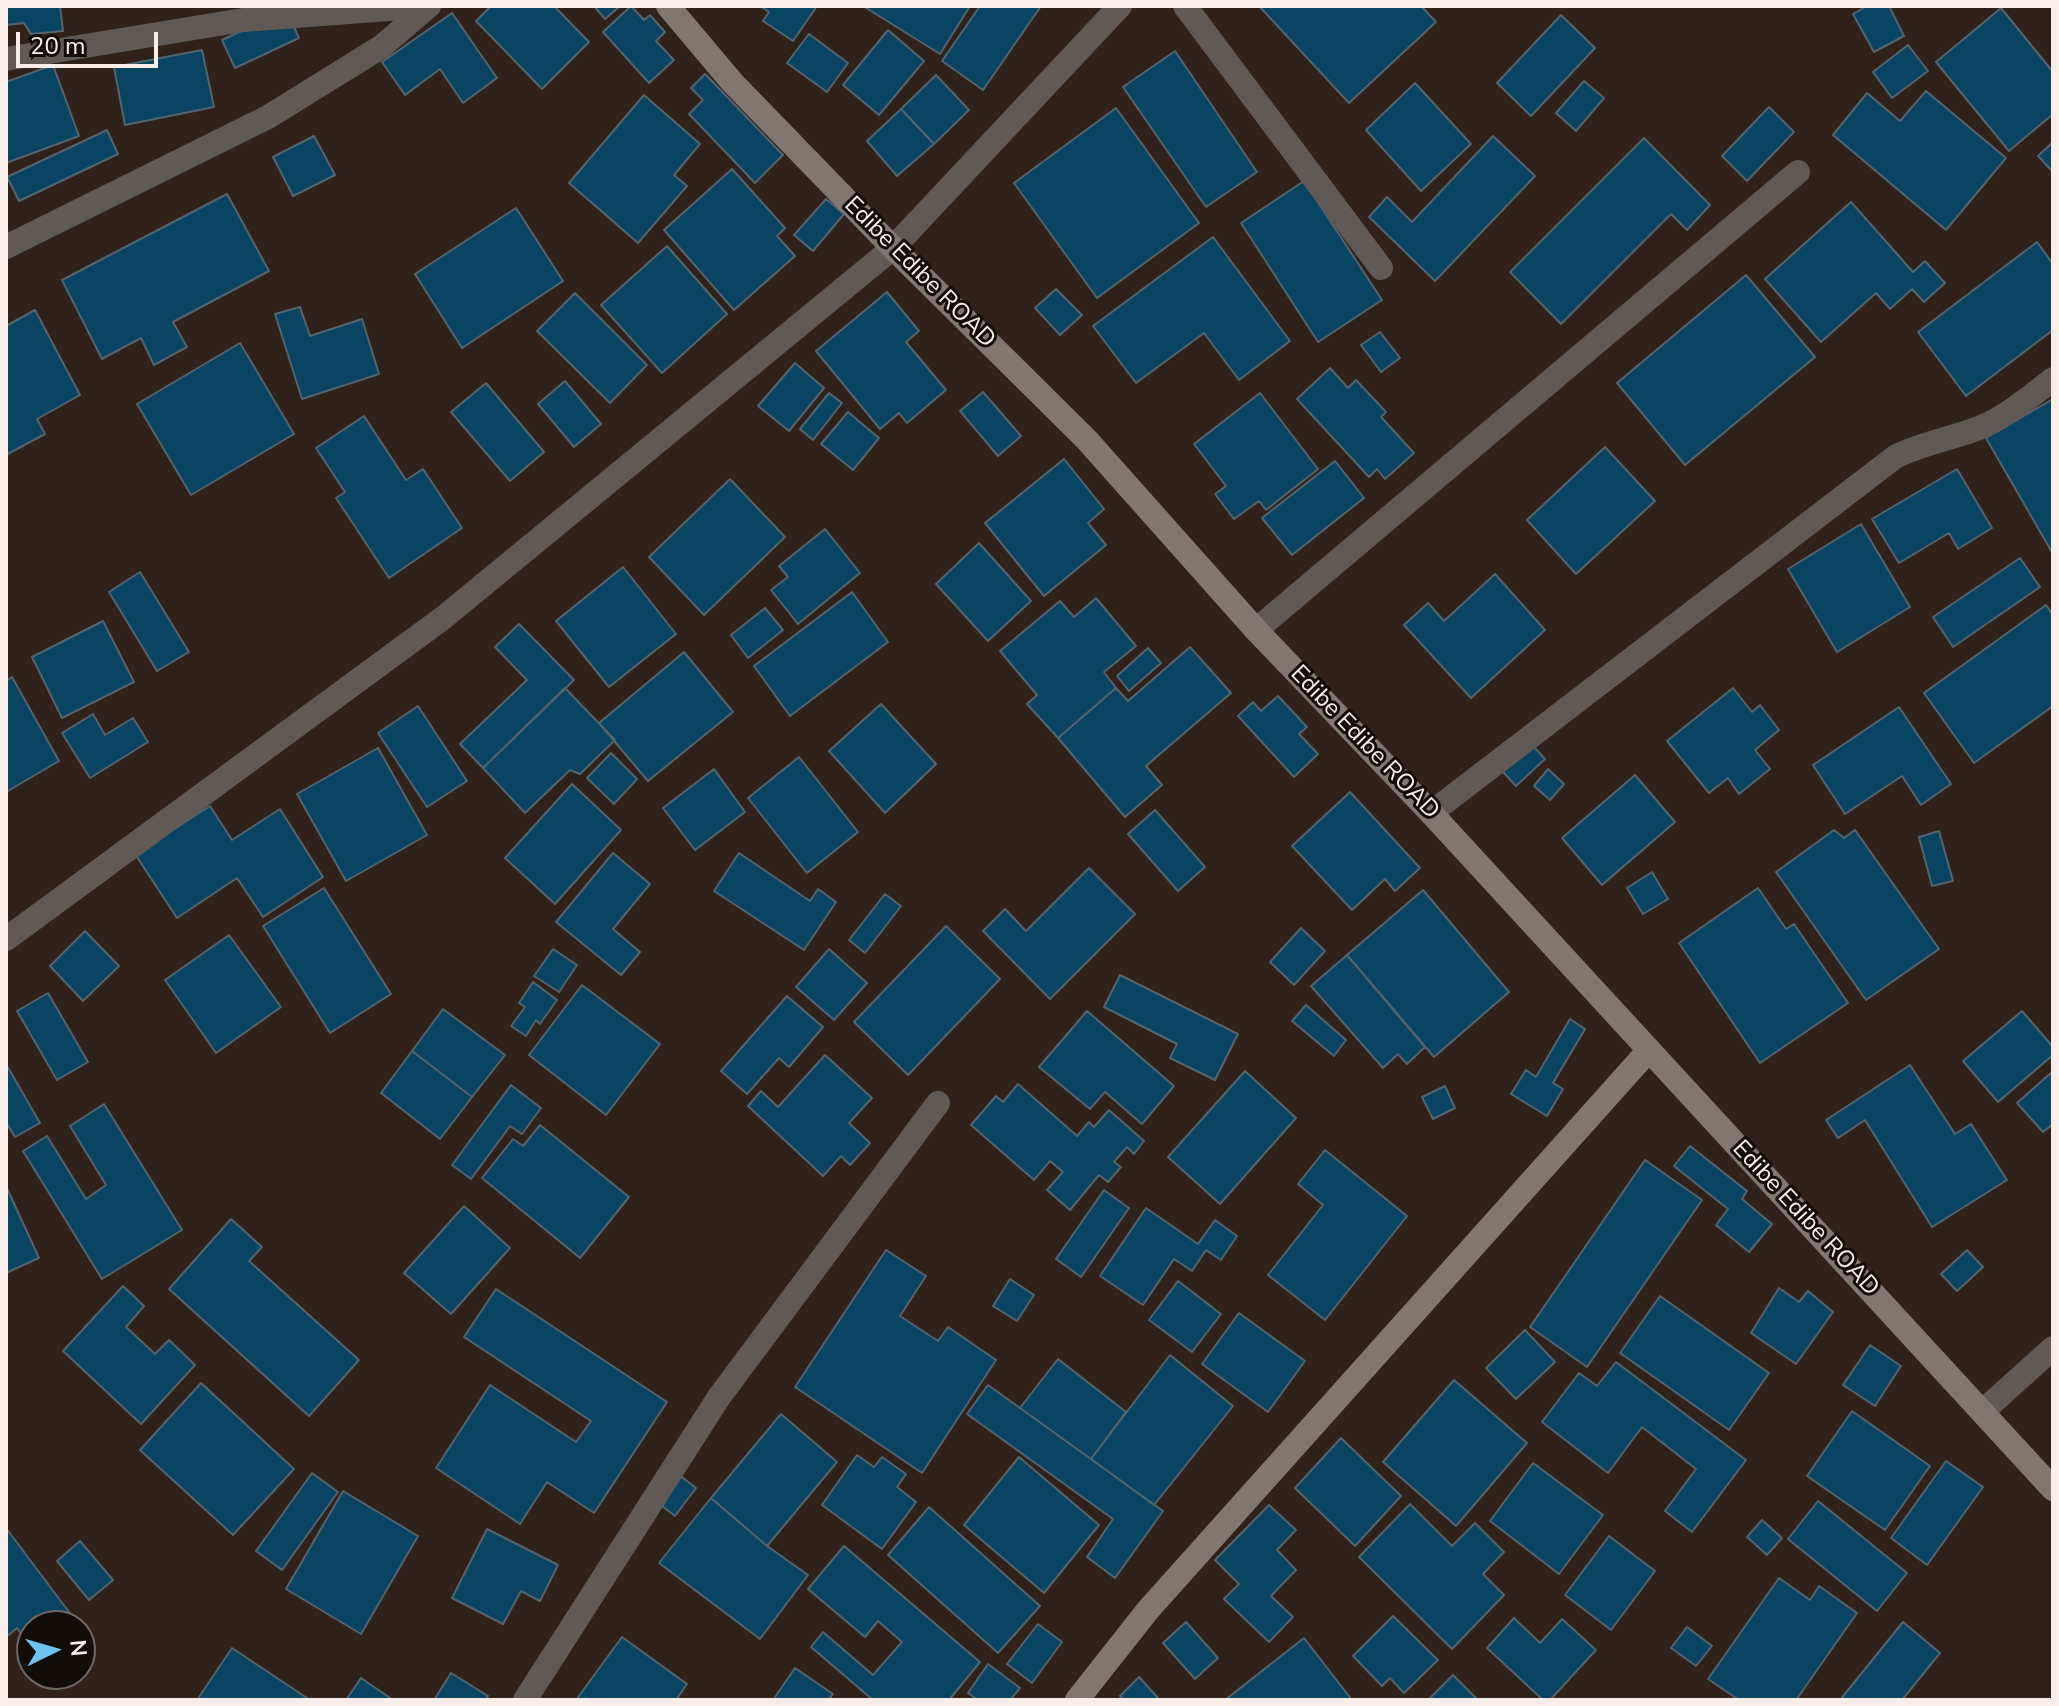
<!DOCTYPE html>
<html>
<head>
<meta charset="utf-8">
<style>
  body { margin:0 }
  #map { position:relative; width:2059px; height:1706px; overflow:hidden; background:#30221b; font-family:"Nunito Sans",sans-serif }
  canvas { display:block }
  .frame { position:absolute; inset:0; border:8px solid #f8ede8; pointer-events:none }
  .north { position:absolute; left:16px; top:1610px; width:80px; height:80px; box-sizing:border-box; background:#130d0a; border:2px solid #6f6763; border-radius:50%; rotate:85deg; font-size:22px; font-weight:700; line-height:32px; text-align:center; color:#f8ede8 }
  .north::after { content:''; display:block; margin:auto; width:28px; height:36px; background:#6ec2f3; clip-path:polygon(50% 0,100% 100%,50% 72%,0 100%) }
  .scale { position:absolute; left:16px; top:32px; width:142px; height:36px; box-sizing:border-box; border:4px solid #f8ede8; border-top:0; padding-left:10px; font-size:24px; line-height:28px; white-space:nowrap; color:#f8ede8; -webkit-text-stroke:6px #130d0a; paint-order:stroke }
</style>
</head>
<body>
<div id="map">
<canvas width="2059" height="1706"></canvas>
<div class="frame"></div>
<div class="north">N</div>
<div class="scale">20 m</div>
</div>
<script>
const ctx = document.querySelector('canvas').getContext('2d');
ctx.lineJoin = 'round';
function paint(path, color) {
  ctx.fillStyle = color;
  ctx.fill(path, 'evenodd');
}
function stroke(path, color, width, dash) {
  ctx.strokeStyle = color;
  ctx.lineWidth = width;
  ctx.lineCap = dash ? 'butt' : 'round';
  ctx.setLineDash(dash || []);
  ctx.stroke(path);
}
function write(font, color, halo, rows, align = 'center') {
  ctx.font = font + ' "Nunito Sans",sans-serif';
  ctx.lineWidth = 6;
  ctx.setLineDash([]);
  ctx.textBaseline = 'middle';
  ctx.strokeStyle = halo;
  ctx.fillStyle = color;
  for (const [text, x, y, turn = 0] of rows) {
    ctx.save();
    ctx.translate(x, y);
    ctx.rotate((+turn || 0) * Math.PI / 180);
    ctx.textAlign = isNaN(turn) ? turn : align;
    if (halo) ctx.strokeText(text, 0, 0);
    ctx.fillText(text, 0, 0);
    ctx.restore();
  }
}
const building = new Path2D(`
  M6,6H60L63,31L31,34L24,23L6,25Z
  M491,6H554L589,42L542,89L476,21Z
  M594,6H620L605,19Z
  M631,6L644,20L650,15L665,32L656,41L674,60L649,83L603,32Z
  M760,6H817L793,41L763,21L769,12Z
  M863,6H970L940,54Z
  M980,6H1041L983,90L942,61Z
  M1259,6H1421L1436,22L1349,103Z
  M1867,6H1889L1904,36L1874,52L1853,14Z
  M2001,8L2053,72V114L2009,151L1936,62Z
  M286,10L299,38L235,68L222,40Z
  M452,13L497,78L463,103L440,69L405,95L382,62Z
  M1561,15L1595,48L1531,116L1497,83Z
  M888,30L924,61L879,115L843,85Z
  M809,34L848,63L827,92L787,63Z
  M1908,45L1928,71L1892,98L1873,72Z
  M202,50L214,107L125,125L114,67Z
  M1175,51L1257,172L1206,207L1123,87Z
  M53,65L79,136L6,163V82Z
  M705,74L783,155L755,183L689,114L703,100L691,88Z
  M936,75L969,110L934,144L901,109Z
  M1584,81L1604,98L1576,131L1556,113Z
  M1415,83L1471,144L1421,191L1366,130Z
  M1926,91L2006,158L1946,230L1833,135L1867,93L1900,121Z
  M644,95L700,144L674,175L687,186L638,243L569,183Z
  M1769,107L1794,132L1747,181L1722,156Z
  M1116,108L1199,223L1097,298L1014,183Z
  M901,109L934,144L897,176L867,141Z
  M107,130L118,154L19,201L7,177Z
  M314,136L335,175L293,196L273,157Z
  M1493,136L1535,176L1435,281L1369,217L1387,197L1412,222Z
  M1644,138L1710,205L1687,230L1671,214L1561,324L1510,272Z
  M2053,142V172L2038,156Z
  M732,169L785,228L777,236L795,256L734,310L664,230Z
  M1304,181L1382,300L1318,342L1241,223Z
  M227,194L269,271L173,322L187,347L154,365L141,338L102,359L62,280Z
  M826,199L844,214L813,251L794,235Z
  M1851,202L1913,272L1925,261L1945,283L1924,302L1912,289L1890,309L1876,293L1821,342L1765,279Z
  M516,208L563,281L462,348L415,274Z
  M1213,237L1290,341L1239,380L1204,333L1136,383L1093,326Z
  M2037,242L2053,264V330L1966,396L1918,332Z
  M667,246L727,314L662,373L601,305Z
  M1746,275L1815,357L1685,465L1617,383Z
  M1056,289L1082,315L1060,335L1035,308Z
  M887,292L919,331L906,342L946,390L907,423L899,413L880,429L816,351Z
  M575,293L647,365L610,403L537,331Z
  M300,307L310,336L362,319L379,374L302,399L275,314Z
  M35,310L80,395L37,419L45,434L6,455V326Z
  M1380,332L1400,358L1381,372L1361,345Z
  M240,343L294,434L191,495L137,404Z
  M795,363L824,388L789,431L758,406Z
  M1330,368L1348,388L1356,380L1386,412L1381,417L1414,453L1385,479L1377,469L1369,477L1297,399Z
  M565,381L601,424L574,447L538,404Z
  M486,383L544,452L510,481L451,412Z
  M983,392L1021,436L998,456L960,411Z
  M829,393L842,403L813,440L800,429Z
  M1260,393L1318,469L1266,510L1259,501L1234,519L1215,494L1226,486L1194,444Z
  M2053,399V554L1986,438Z
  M848,412L879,438L853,470L821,444Z
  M364,416L406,480L423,469L462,528L389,578L336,498L345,492L316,448Z
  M1605,447L1655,501L1576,574L1527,520Z
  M1064,459L1104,509L1088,523L1106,545L1044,596L985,523Z
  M1335,461L1364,498L1292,555L1262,518Z
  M1957,469L1992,528L1958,549L1949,533L1899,563L1872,519Z
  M730,479L785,537L704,615L649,557Z
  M1861,524L1910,607L1837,652L1788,569Z
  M825,529L860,573L798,624L771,590L788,577L779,566Z
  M979,543L1031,601L988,641L936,584Z
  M2020,558L2040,587L1953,647L1933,617Z
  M623,567L676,634L609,687L556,621Z
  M140,572L189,652L157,671L109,592Z
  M1495,574L1545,630L1471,698L1404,625L1428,603L1444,621Z
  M852,592L888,642L790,716L754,666Z
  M1096,598L1136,646L1104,672L1116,688L1058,738L1027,704L1037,695L1000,651L1060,601L1074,617Z
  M2046,605L2053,615V706L1974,763L1924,693Z
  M765,608L783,630L748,658L731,635Z
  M103,621L134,682L62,718L32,657Z
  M519,624L574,680L483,768L460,744L527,680L495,647Z
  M1190,647L1231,693L1146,766L1162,785L1125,817L1058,738L1116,688L1128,701Z
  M1148,648L1161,663L1129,691L1117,676Z
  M684,652L733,712L648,781L599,723Z
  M12,677L59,761L6,792V681Z
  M565,688L615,740L580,774L570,770L525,813L483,768Z
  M1733,688L1752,712L1760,705L1779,730L1755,750L1770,769L1739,794L1728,778L1709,793L1667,741Z
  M1278,696L1307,727L1299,734L1318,754L1294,777L1238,716L1253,702L1261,711Z
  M881,704L936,764L885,813L829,751Z
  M418,706L467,781L427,807L378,733Z
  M1899,707L1951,784L1921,805L1902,776L1845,814L1813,765Z
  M93,714L105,735L133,718L148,742L90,778L62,733Z
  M1520,732L1545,759L1516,786L1491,759Z
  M378,748L427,835L346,881L297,794Z
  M611,753L637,779L614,804L587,778Z
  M799,757L858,832L807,873L748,798Z
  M714,769L745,812L695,850L663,808Z
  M1548,769L1564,784L1550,800L1534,786Z
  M1635,775L1675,822L1602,885L1562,838Z
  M572,784L621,830L555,904L505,858Z
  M1350,792L1420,868L1395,891L1385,879L1352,910L1292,846Z
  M210,806L232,840L280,809L323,877L263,917L237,878L177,918L135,854Z
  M1155,810L1205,867L1178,891L1128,834Z
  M1834,830L1844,838L1855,830L1939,949L1866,1000L1776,872Z
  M1939,831L1953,881L1932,886L1919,837Z
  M613,853L650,884L613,929L640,952L621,975L556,922Z
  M739,853L810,901L818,889L836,902L804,950L714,891Z
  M1089,868L1135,914L1050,999L983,931L1005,909L1026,931Z
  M1652,872L1668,899L1643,914L1627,888Z
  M324,888L391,994L330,1033L263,926Z
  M1758,888L1786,929L1794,924L1848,1003L1760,1063L1679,943Z
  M1423,890L1509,992L1434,1057L1347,955Z
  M885,894L901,906L865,953L849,940Z
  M946,926L1000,979L908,1075L854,1022Z
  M1301,928L1325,951L1294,985L1270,962Z
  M85,931L119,966L83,1001L50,966Z
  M229,935L281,1007L216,1053L165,980Z
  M553,949L577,965L559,992L534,976Z
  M829,949L867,983L834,1020L796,987Z
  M1347,955L1425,1047L1407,1064L1398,1054L1383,1068L1311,986Z
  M1120,975L1238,1034L1215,1080L1170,1058L1177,1044L1104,1007Z
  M533,982L557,1000L540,1024L536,1020L526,1036L511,1026L525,1007L519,1003Z
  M582,985L660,1044L606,1115L529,1055Z
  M48,993L88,1062L57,1080L17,1011Z
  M787,996L823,1027L789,1067L779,1058L747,1094L721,1071Z
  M1306,1005L1346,1040L1334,1056L1292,1021Z
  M443,1009L505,1055L472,1097L412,1051Z
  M1087,1011L1174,1086L1142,1124L1105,1092L1090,1109L1039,1067Z
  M2022,1011L2053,1047V1055L1998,1102L1963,1061Z
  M1570,1019L1585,1029L1553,1083L1563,1089L1547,1116L1511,1094L1526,1070L1536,1077Z
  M412,1051L472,1097L440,1139L381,1093Z
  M825,1055L872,1098L849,1123L870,1143L850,1165L841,1156L823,1176L748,1106L761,1091L778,1107Z
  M6,1064L40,1123L15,1137L6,1122Z
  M1910,1065L1955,1134L1971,1124L2007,1180L1932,1227L1865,1120L1838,1138L1826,1120Z
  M1245,1071L1296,1118L1220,1204L1168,1157Z
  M2053,1071V1124L2043,1132L2017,1103Z
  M1018,1084L1077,1136L1089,1122L1094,1127L1109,1110L1144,1141L1134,1154L1127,1147L1114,1162L1121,1167L1108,1182L1099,1175L1070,1210L1047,1190L1063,1172L1050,1161L1034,1180L971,1125L996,1096L1003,1102Z
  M511,1085L541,1108L522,1134L510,1126L471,1179L452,1165Z
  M1445,1086L1455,1108L1433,1119L1422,1097Z
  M104,1104L182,1230L102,1279L23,1151L47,1136L86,1199L106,1185L70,1126Z
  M540,1125L629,1197L580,1258L482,1178L513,1139L523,1146Z
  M1690,1146L1747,1191L1742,1199L1772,1224L1749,1252L1716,1225L1728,1209L1674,1166Z
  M1325,1150L1407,1216L1325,1320L1268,1275L1323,1205L1298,1184Z
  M1645,1160L1702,1200L1587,1367L1530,1327Z
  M6,1186L39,1258L6,1273Z
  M1104,1190L1129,1208L1081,1277L1056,1259Z
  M464,1206L510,1248L451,1314L404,1273Z
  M1146,1208L1198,1244L1215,1220L1237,1236L1221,1260L1206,1250L1192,1271L1174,1259L1143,1305L1100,1276Z
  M231,1219L262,1247L249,1261L359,1360L309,1416L169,1289Z
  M886,1250L926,1276L900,1316L938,1341L948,1327L996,1360L922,1473L795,1387Z
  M1967,1250L1983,1267L1957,1291L1941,1274Z
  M1010,1279L1034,1295L1017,1321L993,1306Z
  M1178,1281L1221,1314L1192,1352L1149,1320Z
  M123,1286L144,1306L126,1327L155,1354L169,1340L195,1365L141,1424L63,1351Z
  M1779,1288L1799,1302L1808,1291L1833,1312L1796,1364L1751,1333Z
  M496,1289L667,1402L594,1513L547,1482L520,1524L436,1468L490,1385L576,1442L591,1421L464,1337Z
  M1660,1296L1769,1373L1729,1430L1620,1353Z
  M1239,1313L1305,1361L1268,1412L1202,1364Z
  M1525,1330L1555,1362L1516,1399L1486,1368Z
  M1870,1345L1901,1366L1875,1406L1843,1385Z
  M1170,1355L1233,1406L1154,1505L1091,1459Z
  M1058,1359L1126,1412L1091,1459L1020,1408Z
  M1616,1362L1746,1460L1692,1532L1665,1511L1696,1469L1642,1427L1608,1473L1542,1422L1579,1373L1597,1386Z
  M1454,1380L1527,1443L1456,1526L1383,1462Z
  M201,1383L294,1469L233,1535L140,1450Z
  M988,1385L1163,1511L1115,1578L1087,1557L1113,1519L967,1414Z
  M1852,1411L1930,1466L1885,1530L1807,1476Z
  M781,1414L837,1462L767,1546L711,1498Z
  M1341,1438L1401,1496L1355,1546L1295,1488Z
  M857,1455L874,1467L882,1457L906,1474L897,1487L916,1502L882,1549L822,1505Z
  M1019,1457L1099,1525L1044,1593L964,1525Z
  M1946,1461L1983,1487L1927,1565L1891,1538Z
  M1533,1463L1603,1515L1559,1574L1490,1521Z
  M312,1473L338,1492L282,1570L256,1551Z
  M678,1474L696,1488L675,1516L657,1502Z
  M343,1491L418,1536L361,1634L286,1589Z
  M711,1498L767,1546L808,1575L760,1639L659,1563Z
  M1818,1501L1907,1573L1877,1611L1788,1539Z
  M1410,1504L1452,1546L1475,1523L1504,1552L1483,1574L1504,1595L1452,1649L1359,1557Z
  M1269,1505L1296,1530L1277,1550L1296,1570L1271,1596L1293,1617L1269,1642L1224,1599L1239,1584L1215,1560Z
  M929,1507L1040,1606L998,1653L888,1555Z
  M1762,1520L1782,1538L1767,1555L1747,1537Z
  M6,1528L72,1616L59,1626H32L31,1647L17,1628L6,1637Z
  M487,1529L558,1565L540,1601L521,1591L503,1624L452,1598Z
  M1609,1536L1655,1571L1611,1630L1565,1595Z
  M80,1541L113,1580L89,1600L57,1561Z
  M844,1546L980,1662L949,1700H873L811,1647L823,1632L873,1675L902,1642L878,1621L865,1637L808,1589Z
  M1779,1578L1810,1600L1819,1586L1857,1613L1796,1700H1739L1708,1679Z
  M1393,1616L1438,1660L1404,1693L1390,1678L1382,1686L1353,1656Z
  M1514,1618L1540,1643L1562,1619L1596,1650L1550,1700H1543L1487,1648Z
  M1186,1622L1218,1658L1195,1679L1163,1643Z
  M1903,1622L1940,1653L1902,1700H1840Z
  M1038,1624L1062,1642L1032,1683L1007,1664Z
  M1687,1627L1712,1646L1696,1666L1671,1648Z
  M622,1637L687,1684L676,1700H576Z
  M1304,1638L1352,1700H1225Z
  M232,1648L310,1700H197Z
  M988,1664L1020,1688L1010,1700H978L968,1693Z
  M795,1668L833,1694L828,1700H773Z
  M451,1673L488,1696L485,1700H434Z
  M1453,1675L1478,1700H1428Z
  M1139,1677L1158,1698L1156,1700H1124L1120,1696Z
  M361,1678L393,1700H346Z`);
const street = new Path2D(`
  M1185,6L1381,268
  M6,59L243,20L428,6
  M6,247L268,117L381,47L429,6
  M1256,630L1798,172
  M1431,813L1895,457C1922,443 1951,439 1979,428C2006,417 2030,397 2053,379
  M6,939L443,618L893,248L1120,6
  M1983,1411L2053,1348
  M525,1700L719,1397L938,1103`);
const secondary = new Path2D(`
  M668,6L732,82L893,248L1086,439L1256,630L1431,813L2053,1489
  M1077,1700L1148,1610L1649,1050`);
const streetNames = [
  ["Edibe Edibe ROAD",919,273,45],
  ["Edibe Edibe ROAD",1364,743,46],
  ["Edibe Edibe ROAD",1805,1219,47]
];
paint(building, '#094562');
stroke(building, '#54646f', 2);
stroke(street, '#615956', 24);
stroke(secondary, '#827670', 24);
write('24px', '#f8ede8', '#130d0a', streetNames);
</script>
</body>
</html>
